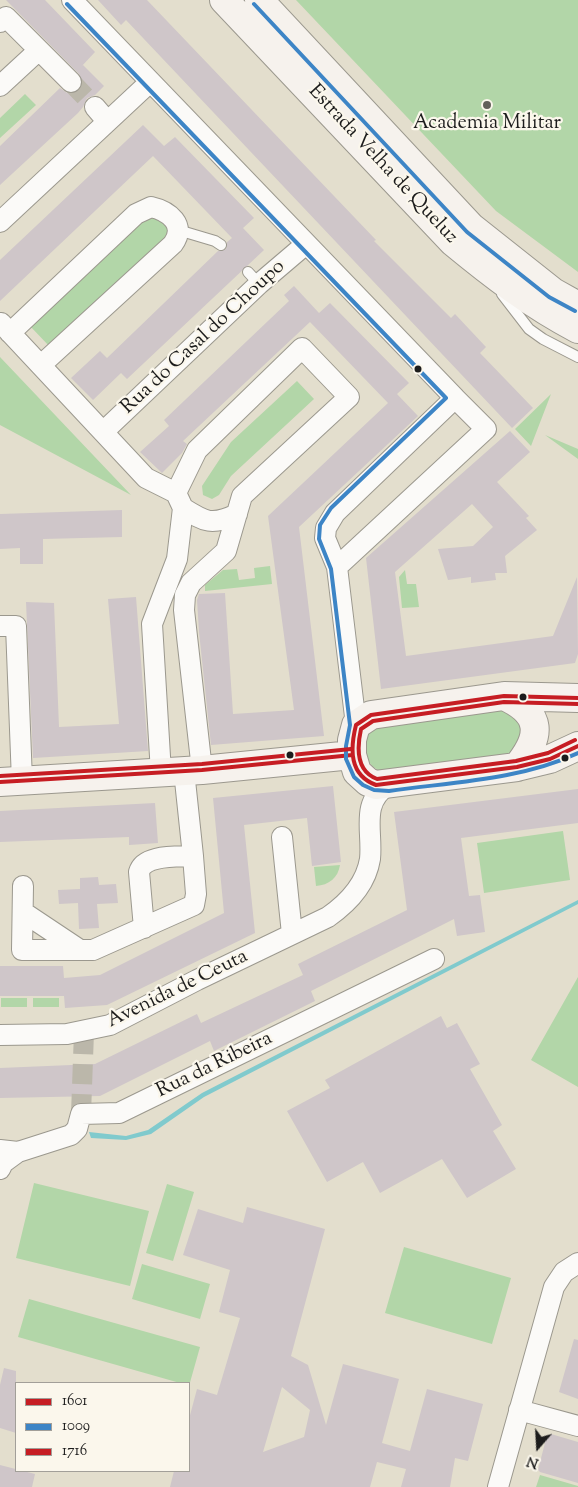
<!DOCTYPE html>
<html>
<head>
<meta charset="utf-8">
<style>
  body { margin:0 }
  #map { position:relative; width:578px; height:1487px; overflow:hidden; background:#e3decd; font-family:"Sorts Mill Goudy",serif }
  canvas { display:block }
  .legend { position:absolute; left:15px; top:1382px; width:175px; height:90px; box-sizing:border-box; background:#fbf7ec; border:1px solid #a29f99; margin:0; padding:6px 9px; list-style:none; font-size:15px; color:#1c1c1c }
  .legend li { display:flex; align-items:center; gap:10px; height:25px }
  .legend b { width:25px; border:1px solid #a29f99 }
  .north { position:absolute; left:513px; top:1422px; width:50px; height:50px; -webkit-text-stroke:4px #fbf7ec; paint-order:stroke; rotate:199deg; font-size:14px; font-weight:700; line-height:20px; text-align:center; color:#1c1c1c }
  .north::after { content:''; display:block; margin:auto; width:18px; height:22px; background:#1c1c1c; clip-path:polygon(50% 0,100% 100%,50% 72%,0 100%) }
</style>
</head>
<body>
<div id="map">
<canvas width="578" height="1487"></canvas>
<ul class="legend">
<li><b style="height:6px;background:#c61d23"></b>1601</li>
<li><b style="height:6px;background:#3d85c6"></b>1009</li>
<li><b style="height:6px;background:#c61d23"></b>1716</li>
</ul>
<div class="north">N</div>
</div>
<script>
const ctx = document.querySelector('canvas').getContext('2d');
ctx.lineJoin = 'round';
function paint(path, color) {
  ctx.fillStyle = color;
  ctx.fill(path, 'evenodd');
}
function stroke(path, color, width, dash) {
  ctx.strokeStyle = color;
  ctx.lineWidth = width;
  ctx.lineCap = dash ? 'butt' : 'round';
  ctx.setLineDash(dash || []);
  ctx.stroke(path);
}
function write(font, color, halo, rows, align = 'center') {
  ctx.font = font + ' "Sorts Mill Goudy",serif';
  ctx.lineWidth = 4.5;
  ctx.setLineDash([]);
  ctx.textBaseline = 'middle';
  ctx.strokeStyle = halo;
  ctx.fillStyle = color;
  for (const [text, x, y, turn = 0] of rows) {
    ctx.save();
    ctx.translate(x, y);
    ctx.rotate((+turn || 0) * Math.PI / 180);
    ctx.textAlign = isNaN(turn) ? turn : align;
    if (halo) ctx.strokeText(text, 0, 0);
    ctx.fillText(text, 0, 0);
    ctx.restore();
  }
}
const green = new Path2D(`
  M296,0H578V272L496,211Z
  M25,94L36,105L0,138V118Z
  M147,215H158L168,226L167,236L50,347L30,326Z
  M0,357L131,495L0,425Z
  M297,381L314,399L231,476L219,495L212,499L203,495L202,486L231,442Z
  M551,394L531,446L515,429Z
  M545,435L578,449V459Z
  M270,566L272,584L205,591V585L223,570L237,569L239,580L255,578L254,568Z
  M405,570L407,584H416L419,607L402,608L399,577Z
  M495,705L513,709L526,733L511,756L382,772C364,764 366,753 366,736L376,725Z
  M563,831L570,880L484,893L477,843Z
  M340,865C338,878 329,885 316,886L314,867Z
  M578,977V1087L531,1060Z
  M1,998H27V1007H1Z
  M33,998H59V1007H33Z
  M34,1183L149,1211L130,1286L16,1258Z
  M167,1184L194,1192L173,1261L146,1253Z
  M404,1247L511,1278L492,1344L385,1313Z
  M142,1264L210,1284L200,1319L132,1299Z
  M29,1299L200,1347L189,1386V1383H180L18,1337Z
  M540,1475L578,1486V1487H536Z`);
const water = new Path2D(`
  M578,900V904L204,1097L151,1134L126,1140L91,1138L89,1132L126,1136L148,1130L202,1093Z`);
const building = new Path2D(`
  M6,0H45L95,52L81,67L83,65L104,86L95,95L87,98L83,107L78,113L0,185V146L60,88L67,93L74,94L79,91L83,85L79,74Z
  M98,0H147L376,240L374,241L451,318L455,314L486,347L480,353L533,408L512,428L126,20L121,25Z
  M143,125L164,146L175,137L254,218L243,228L264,250L127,379L121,373L93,400L71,378L100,351L107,358L218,251L226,249L227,242L232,238L153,156L0,301V260Z
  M294,286L319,313L330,303L409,383L397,394L418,416L299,527L324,736L211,745L199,632L197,600L199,594L225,593L233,714L294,710L268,516L388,403L310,322L183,441L187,444L182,453L162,473L140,452L169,426L164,420L289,301L284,295Z
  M510,431L530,452L497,482L529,516L526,518L537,530L505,556L507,573H495L496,580L471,583V577L448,580L438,549L473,546L493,527L472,504L395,572L406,656L553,636L577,577L578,654L575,663L381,689L366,558Z
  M122,510V537L43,539V564H20V548L0,549V514Z
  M136,597L148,751L33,758L26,602L54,603L59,727L119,724L108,599Z
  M333,786L341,862L312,866L307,818L244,825L255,933L107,1005L65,1008L64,996H0V966H63L64,978L100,975L224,913L213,798Z
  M578,789V823L461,838L469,896L480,895L485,932L457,936L454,919L311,991L315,1001L214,1051L210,1041L100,1096L0,1098V1068L95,1064L197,1014L201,1023L303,975L298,964L407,910L394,812Z
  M155,803L158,843L129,845V837L0,842V811Z
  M98,877L99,885L116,884L118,903L97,904L99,928L79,929L78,903L59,904L58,890L80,889V878Z
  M441,1016L447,1028L457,1023L480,1064L470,1069L502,1125L493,1131L516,1169L467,1198L442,1159L380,1193L363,1162L327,1182L287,1111L330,1088L325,1080Z
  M247,1207L325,1229L291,1356L308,1365L326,1425L343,1364L399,1379L382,1443L410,1451L427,1389L483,1404L468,1461L455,1458L450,1487H401L406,1469L377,1462L370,1487H170L174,1471H189V1419L197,1389L217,1395L240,1318L219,1312L230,1270L183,1255L198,1209L243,1223ZM282,1387L310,1410L304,1437L263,1452Z
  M574,1339L578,1340V1399L559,1392Z
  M4,1368L16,1371V1433L0,1428V1385Z
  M551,1434L578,1442V1483L540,1472L538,1470L547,1435L550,1436Z
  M0,1465L35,1474L32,1487H0Z`);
const streetTunnel = new Path2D(`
  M71,82L95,107
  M81,1114L84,1032`);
const lane = new Path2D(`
  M178,230L215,241L221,245
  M248,272L259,284
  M502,294L529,329L543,339L578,357`);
const street = new Path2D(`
  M72,0L455,398L335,513L326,528L325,538L337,567L356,725
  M0,22L6,17L39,50
  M0,86L39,50L71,82
  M95,107L107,121
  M0,222L149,83
  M1,323L146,478L176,493
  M10,333L136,214L151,207C169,211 187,225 173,244L41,365
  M103,432L259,284L306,244
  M183,508C205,522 212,526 237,514
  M337,567L486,429L455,398
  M0,626H16L22,781
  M161,773L152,624L177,559L183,508L176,493L197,450L302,348L349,397L242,496L226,551L191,583L185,595L184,610L202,770
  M282,837L292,934
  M23,886L22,950H93L194,905L196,894L193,856
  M23,912L80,950
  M144,928L139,872C144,854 177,857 193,856L184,771
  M0,1035L67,1034L110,1025L197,980L328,917C348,903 366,884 370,859C373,831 360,803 388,785
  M0,1150L18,1152L71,1135L77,1129L81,1114L119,1113L434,959
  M0,1169L3,1163L18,1152
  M519,1410L578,1426
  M498,1487L554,1287L564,1272L578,1263`);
const secondary = new Path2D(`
  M224,0L453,242C493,275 532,305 578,329
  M259,0L471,227L553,292L578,306
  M504,696C543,714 542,736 517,767
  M578,698L504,696L371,715L356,725L352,740V755L357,772L368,782L376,785L517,767L550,759L578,746
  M0,782L202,770L352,755`);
const bus1 = new Path2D(`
  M578,698L504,696L371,715L356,725C350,749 349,775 376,785L517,767L550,759L578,746
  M0,782L202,770L352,755`);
const bus2 = new Path2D(`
  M67,4L446,398L331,508L320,525L319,539L331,569L350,725L346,746V759L354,777L363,785L374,790L389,791C452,782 520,780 578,753
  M254,4L467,232L549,297L575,311`);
const bus3 = new Path2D(`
  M575,740L548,753L516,761L377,779C356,771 357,747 361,729L373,721L504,702L578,704
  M0,776L202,764L351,749`);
const markers = [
  [487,105,5,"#62605a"],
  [418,369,4.5,"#1c1c1c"],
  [523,697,4.5,"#1c1c1c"],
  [290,755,4.5,"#1c1c1c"],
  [565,758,4.5,"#1c1c1c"]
];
const poiNames = [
  ["Academia Militar",487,125]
];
const streetNames = [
  ["Estrada Velha de Queluz",382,165,47],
  ["Rua do Casal do Choupo",204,338,-43],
  ["Avenida de Ceuta",178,990,-26],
  ["Rua da Ribeira",215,1066,-26]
];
paint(green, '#b2d6a8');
paint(water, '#80cacd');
paint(building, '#cfc6c9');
stroke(streetTunnel, '#bbb7aa', 20, [20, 10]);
stroke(lane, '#9b988e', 12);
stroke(street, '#9b988e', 22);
stroke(secondary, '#9b988e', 30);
stroke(lane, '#fbfaf8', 10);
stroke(street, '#fbfaf8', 20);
stroke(secondary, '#f6f2ed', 28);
stroke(bus1, '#c61d23', 4);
stroke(bus2, '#3d85c6', 4);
stroke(bus3, '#c61d23', 4);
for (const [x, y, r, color] of markers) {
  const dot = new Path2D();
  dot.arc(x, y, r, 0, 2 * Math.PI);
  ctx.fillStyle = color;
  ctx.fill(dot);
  stroke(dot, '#fbf7ec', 2);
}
write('20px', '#1c1c1c', '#fbf7ec', poiNames);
write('20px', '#1c1c1c', '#fbf7ec', streetNames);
</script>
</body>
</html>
